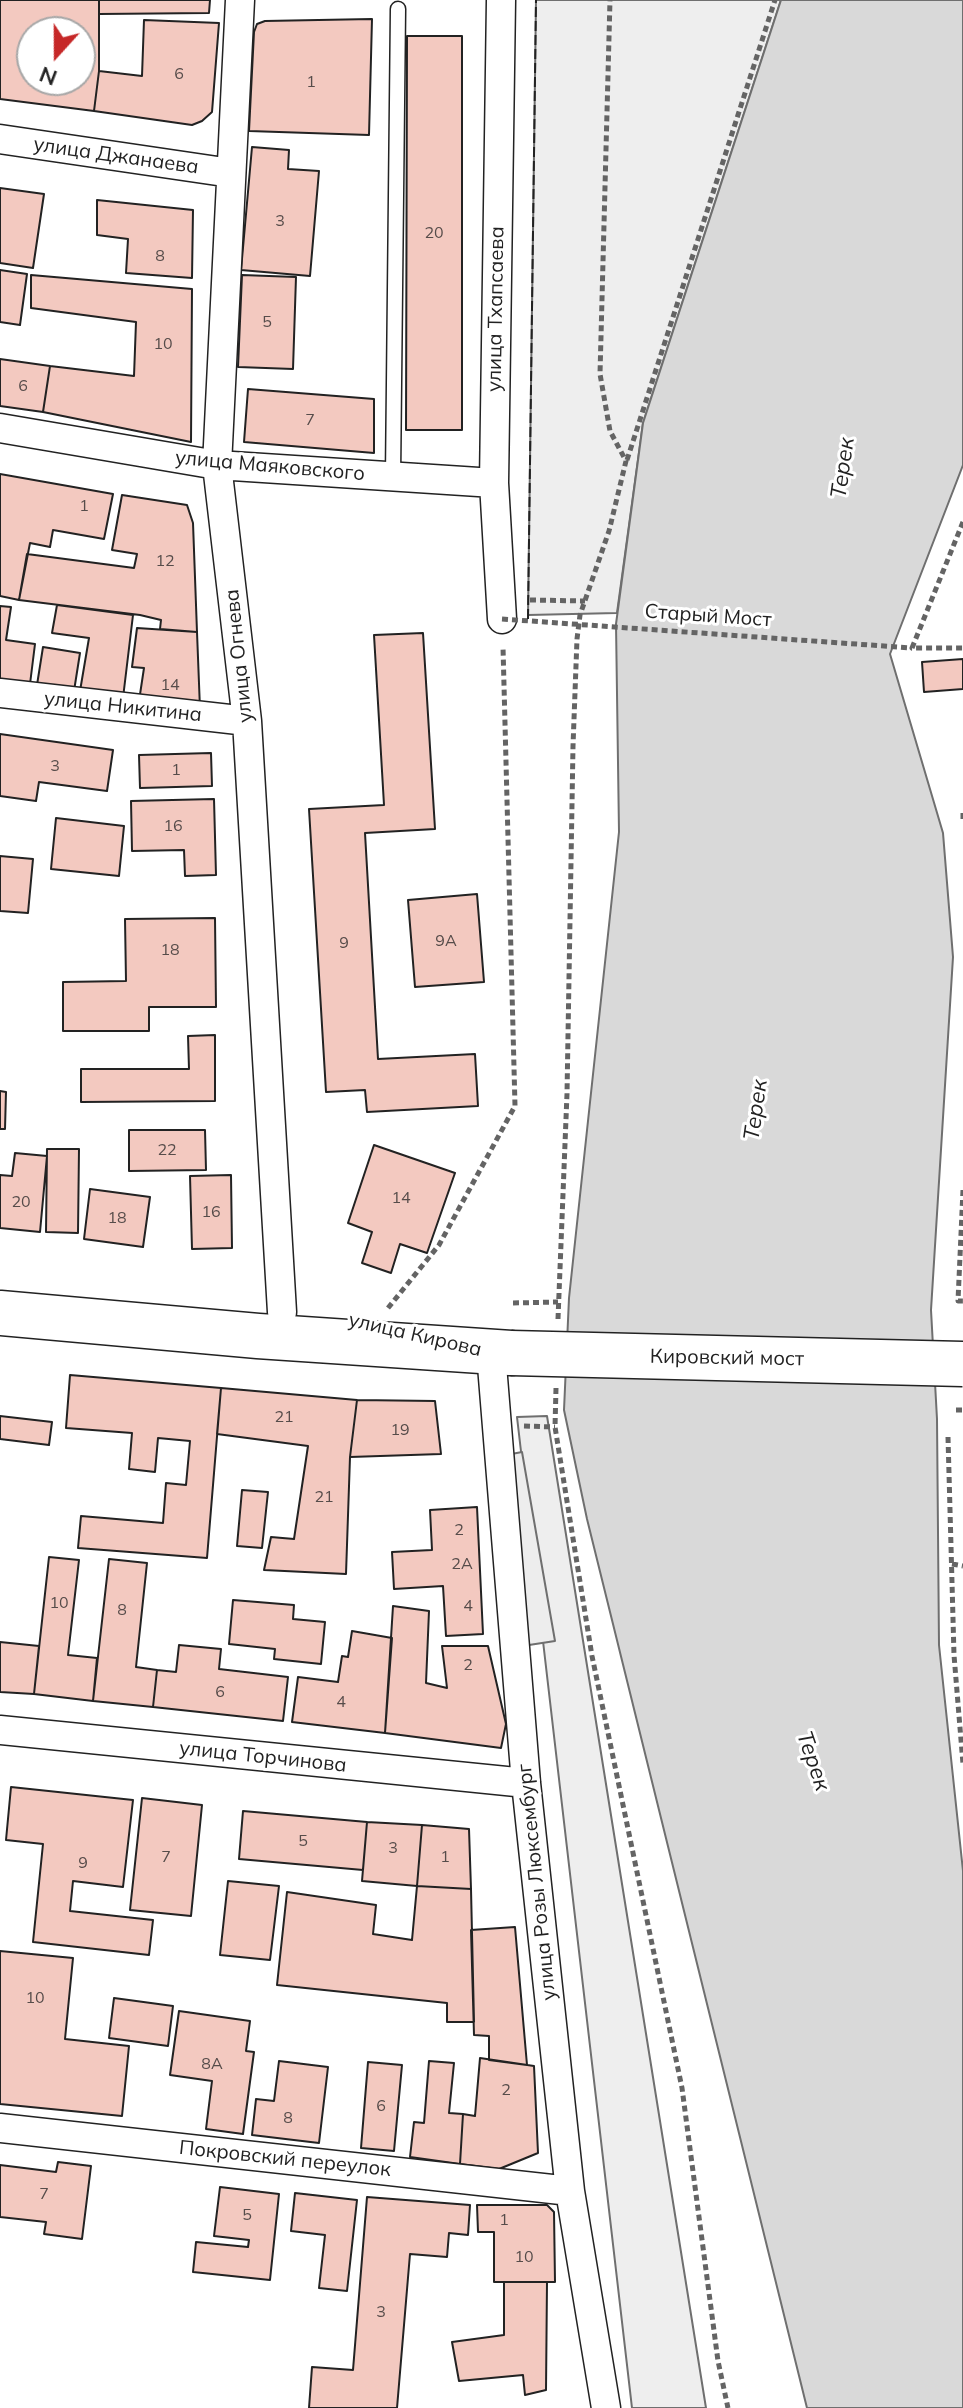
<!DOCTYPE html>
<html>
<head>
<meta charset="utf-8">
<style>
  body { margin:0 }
  #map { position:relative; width:963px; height:2408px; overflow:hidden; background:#fff; font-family:Mulish,sans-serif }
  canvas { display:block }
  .north { position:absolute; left:16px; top:16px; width:80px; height:80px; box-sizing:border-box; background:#fff; border:2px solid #a7a7a7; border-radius:50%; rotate:201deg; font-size:22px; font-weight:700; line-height:32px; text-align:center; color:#222 }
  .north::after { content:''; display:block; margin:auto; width:28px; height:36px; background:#c62828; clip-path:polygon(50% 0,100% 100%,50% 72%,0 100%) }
</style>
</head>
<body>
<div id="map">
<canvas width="963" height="2408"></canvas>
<div class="north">N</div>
</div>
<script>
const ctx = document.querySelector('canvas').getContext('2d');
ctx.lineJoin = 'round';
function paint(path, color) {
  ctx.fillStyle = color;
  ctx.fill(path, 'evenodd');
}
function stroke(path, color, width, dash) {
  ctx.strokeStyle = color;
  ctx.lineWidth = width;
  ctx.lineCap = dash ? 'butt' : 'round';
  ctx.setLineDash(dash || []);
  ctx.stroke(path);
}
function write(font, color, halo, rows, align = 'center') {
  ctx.font = font + ' Mulish,sans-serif';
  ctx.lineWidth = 6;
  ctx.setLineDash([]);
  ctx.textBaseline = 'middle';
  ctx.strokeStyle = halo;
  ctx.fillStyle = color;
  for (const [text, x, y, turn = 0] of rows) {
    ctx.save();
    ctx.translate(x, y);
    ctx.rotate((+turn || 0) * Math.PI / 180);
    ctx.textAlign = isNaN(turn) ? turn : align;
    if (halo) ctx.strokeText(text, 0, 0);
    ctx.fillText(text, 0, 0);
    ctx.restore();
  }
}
const green = new Path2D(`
  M536,0H781L643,423L617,613L528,615Z
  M547,1416L706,2408H632L517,1417Z`);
const parking = new Path2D(`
  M522,1452L555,1641L529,1645L496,1457Z`);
const water = new Path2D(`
  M781,0H963V465L890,654L943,833L953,957L931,1310L937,1419L939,1645L963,1871V2408H807L587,1519L564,1410L569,1298L619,832L616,624L643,423Z`);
const building = new Path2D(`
  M0,0H99V71L94,111L0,99ZM32,32H80V80H32Z
  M99,0H210L209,13L99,14Z
  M372,19L369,135L249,131L254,32L257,24L265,21Z
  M144,20L219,23L212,112L202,121L192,125L94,111L99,71L142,76Z
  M407,36H462V430H406Z
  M252,147L289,150L288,169L319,171L310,276L241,270Z
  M0,188L44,194L33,268L0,263Z
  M97,200L193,210L192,278L126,273L128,239L97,235Z
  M0,270L27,274L20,325L0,322Z
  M31,275L192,289L191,442L43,412L50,366L134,376L136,322L31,308Z
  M242,275L296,277L293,369L238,367Z
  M0,359L50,366L43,412L0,406Z
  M248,389L374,399V453L244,442Z
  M0,474L113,494L104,539L53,530L50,547L30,543L19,600L0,596Z
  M122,495L187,505L193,523L197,632L160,629L161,620L140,615L19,600L27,554L134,568L137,554L112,550Z
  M57,605L133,615L123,698L80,691L89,638L52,633Z
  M0,606L11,607L6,640L35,644L30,684L0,680Z
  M137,628L197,632L200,709L139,701L144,668L132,667Z
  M423,633L435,829L365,833L378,1059L475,1054L478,1106L367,1112L365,1090L326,1092L309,809L384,805L374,635Z
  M43,647L80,653L74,691L37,685Z
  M963,659V689L924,692L922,662Z
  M0,734L113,750L107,791L39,782L36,801L0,796Z
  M211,753L212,786L140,788L139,755Z
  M214,799L216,875L185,876L184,850L132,851L131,801Z
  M56,818L124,826L119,876L51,869Z
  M0,856L33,859L28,913L0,911Z
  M477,894L484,982L415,987L408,900Z
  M215,918L216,1007H149V1031H63V982L126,981L125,919Z
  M215,1035V1101L81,1102V1069H189L188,1036Z
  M0,1091L6,1092L5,1129H0Z
  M129,1130H205L206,1170L129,1171Z
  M374,1145L455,1173L427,1253L400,1244L391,1273L362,1263L372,1232L348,1223Z
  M47,1149H79L78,1233L46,1232Z
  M15,1153L47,1156L40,1232L0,1228V1175L12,1176Z
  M231,1175L232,1248L192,1249L190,1176Z
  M90,1189L150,1197L143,1247L84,1239Z
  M70,1375L221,1388L207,1558L78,1548L81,1516L163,1523L166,1483L186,1485L190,1441L158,1438L155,1472L129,1469L132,1433L66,1428Z
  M221,1388L357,1400L350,1457L346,1574L264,1570L271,1537L294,1539L308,1446L217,1434Z
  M357,1400L435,1401L441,1454L350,1457Z
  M0,1416L52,1422L49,1445L0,1439Z
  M242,1490L268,1492L262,1548L237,1546Z
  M477,1507L483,1634L446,1636L443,1586L394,1589L392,1552L432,1550L430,1510Z
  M49,1557L79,1560L68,1655L97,1658L93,1701L34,1694Z
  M109,1559L147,1563L136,1667L157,1670L153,1707L93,1701Z
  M233,1600L294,1605L293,1619L325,1622L321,1664L274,1659L275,1649L229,1644Z
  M393,1606L429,1611L426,1683L447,1688L442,1646H488L506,1724L501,1748L385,1733Z
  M352,1631L392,1638L385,1733L292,1722L298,1677L338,1682L342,1656L348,1657Z
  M0,1642L39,1646L34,1694L0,1692Z
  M179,1645L221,1649L219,1669L288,1677L283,1721L153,1707L157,1670L176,1672Z
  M11,1787L133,1800L123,1887L73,1881L70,1911L153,1920L149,1955L33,1942L43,1844L6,1840Z
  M142,1798L202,1805L191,1916L130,1910Z
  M243,1811L367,1822L363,1870L239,1859Z
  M367,1822L422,1825L417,1886L362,1881Z
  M422,1825L469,1829L471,1889L417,1886Z
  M228,1881L279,1886L270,1960L220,1955Z
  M417,1886L471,1889L474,2022H447V2003L277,1985L287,1892L376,1905L373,1934L412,1940Z
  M515,1927L527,2065L489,2060V2036L474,2035L471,1930Z
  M0,1951L73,1958L65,2039L129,2046L122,2116L0,2104Z
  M114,1998L173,2006L168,2046L109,2038Z
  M179,2011L250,2021L246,2051L254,2052L243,2134L206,2129L212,2081L170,2075Z
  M480,2058L534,2066L538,2153L499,2169L460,2164L463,2114L475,2116Z
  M279,2061L328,2067L319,2143L252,2135L256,2099L274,2101Z
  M429,2061L454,2063L449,2113L463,2114L460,2164L410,2157L414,2122L424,2123Z
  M368,2062L402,2065L394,2151L361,2148Z
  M58,2162L91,2166L82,2239L44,2234L46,2222L0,2217V2165L56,2172Z
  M220,2187L279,2194L270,2280L193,2272L196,2242L248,2247L249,2240L214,2236Z
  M295,2193L357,2200L347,2291L319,2288L325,2235L291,2231Z
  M367,2197L470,2205L468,2235L449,2233L447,2257L410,2254L397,2408H309L312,2367L353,2370Z
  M477,2205H547L554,2212L555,2282H494V2232H478Z
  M504,2282H547L546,2390L525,2395L523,2375L459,2381L452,2342L504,2335Z`);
const path = new Path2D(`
  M627,460L775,0
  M963,522L912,648H963
  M530,600L585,601
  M963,813V819
  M963,1190L958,1301H963
  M513,1303L558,1302
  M388,1308L439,1245L515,1106L503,647
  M558,1319L567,1094L573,746L577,639L580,615L609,531L626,461L610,431L600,374L610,0
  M556,1388L555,1427L592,1656L682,2088L718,2361L728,2408
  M956,1410H963
  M524,1426L555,1427
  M948,1437L954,1655L963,1764
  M952,1564L963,1566`);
const service = new Path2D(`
  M393,476L398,9`);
const minor = new Path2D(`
  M240,0L217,465L247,721L282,1312
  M501,0L494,483L502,619
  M0,139L231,173
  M0,428L217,465L494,483
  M0,693L247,721
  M491,1353L526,1783L570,2191L606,2408
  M0,1730L526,1783
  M0,2128L570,2191`);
const primary = new Path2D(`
  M0,1313L258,1336L511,1353`);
const pathBridge = new Path2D(`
  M502,619L912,648`);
const primaryBridge = new Path2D(`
  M511,1353L963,1364`);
const fence = new Path2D(`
  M528,619L536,0`);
const numberNames = [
  ["6",179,74],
  ["1",311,82],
  ["3",280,221],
  ["20",434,233],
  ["8",160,256],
  ["5",267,322],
  ["10",163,344],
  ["6",23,386],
  ["7",310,420],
  ["1",84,506],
  ["12",165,561],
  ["14",170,685],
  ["3",55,766],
  ["1",176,770],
  ["16",173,826],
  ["9А",446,941],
  ["9",344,943],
  ["18",170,950],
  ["22",167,1150],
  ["14",401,1198],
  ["20",21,1202],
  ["16",211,1212],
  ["18",117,1218],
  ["21",284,1417],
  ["19",400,1430],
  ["21",324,1497],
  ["2",459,1530],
  ["2А",462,1564],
  ["10",59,1603],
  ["4",468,1606],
  ["8",122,1610],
  ["2",468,1665],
  ["6",220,1692],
  ["4",341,1702],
  ["5",303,1841],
  ["3",393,1848],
  ["7",166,1857],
  ["1",445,1857],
  ["9",83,1863],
  ["10",35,1998],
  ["8А",212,2064],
  ["2",506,2090],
  ["6",381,2106],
  ["8",288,2118],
  ["7",44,2194],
  ["5",247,2215],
  ["1",504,2220],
  ["10",524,2257],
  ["3",381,2312]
];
const streetNames = [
  ["улица Джанаева",116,156,8],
  ["улица Тхапсаева",496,309,-89],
  ["улица Маяковского",270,466,5],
  ["Старый Мост",708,616,4],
  ["улица Огнева",239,656,-96],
  ["улица Никитина",123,707,6],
  ["улица Кирова",415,1335,13],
  ["Кировский мост",727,1358,1],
  ["улица Торчинова",263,1757,6],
  ["улица Розы Люксембург",537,1882,-96],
  ["Покровский переулок",285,2159,6]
];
const waterNames = [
  ["Терек",843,468,-82],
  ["Терек",756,1110,-82],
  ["Терек",813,1761,71]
];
paint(green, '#eee');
stroke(green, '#6f6f6f', 2);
paint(parking, '#ededed');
stroke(parking, '#6f6f6f', 2);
paint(water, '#d9d9d9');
stroke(water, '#6f6f6f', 2);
paint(building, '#f3c9c0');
stroke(building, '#222', 2);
stroke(service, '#222', 17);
stroke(minor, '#222', 31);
stroke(primary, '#222', 47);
stroke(path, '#646464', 5, [6, 4]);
stroke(service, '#fff', 14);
stroke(minor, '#fff', 28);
stroke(primary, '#fff', 44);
stroke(primaryBridge, '#222', 47, []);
stroke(pathBridge, '#646464', 5, [6, 4]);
stroke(primaryBridge, '#fff', 44);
stroke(fence, '#222', 2, [10, 4]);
write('16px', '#564c4a', null, numberNames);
write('20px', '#222', '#fff', streetNames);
write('italic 22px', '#222', '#fff', waterNames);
</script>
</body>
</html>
